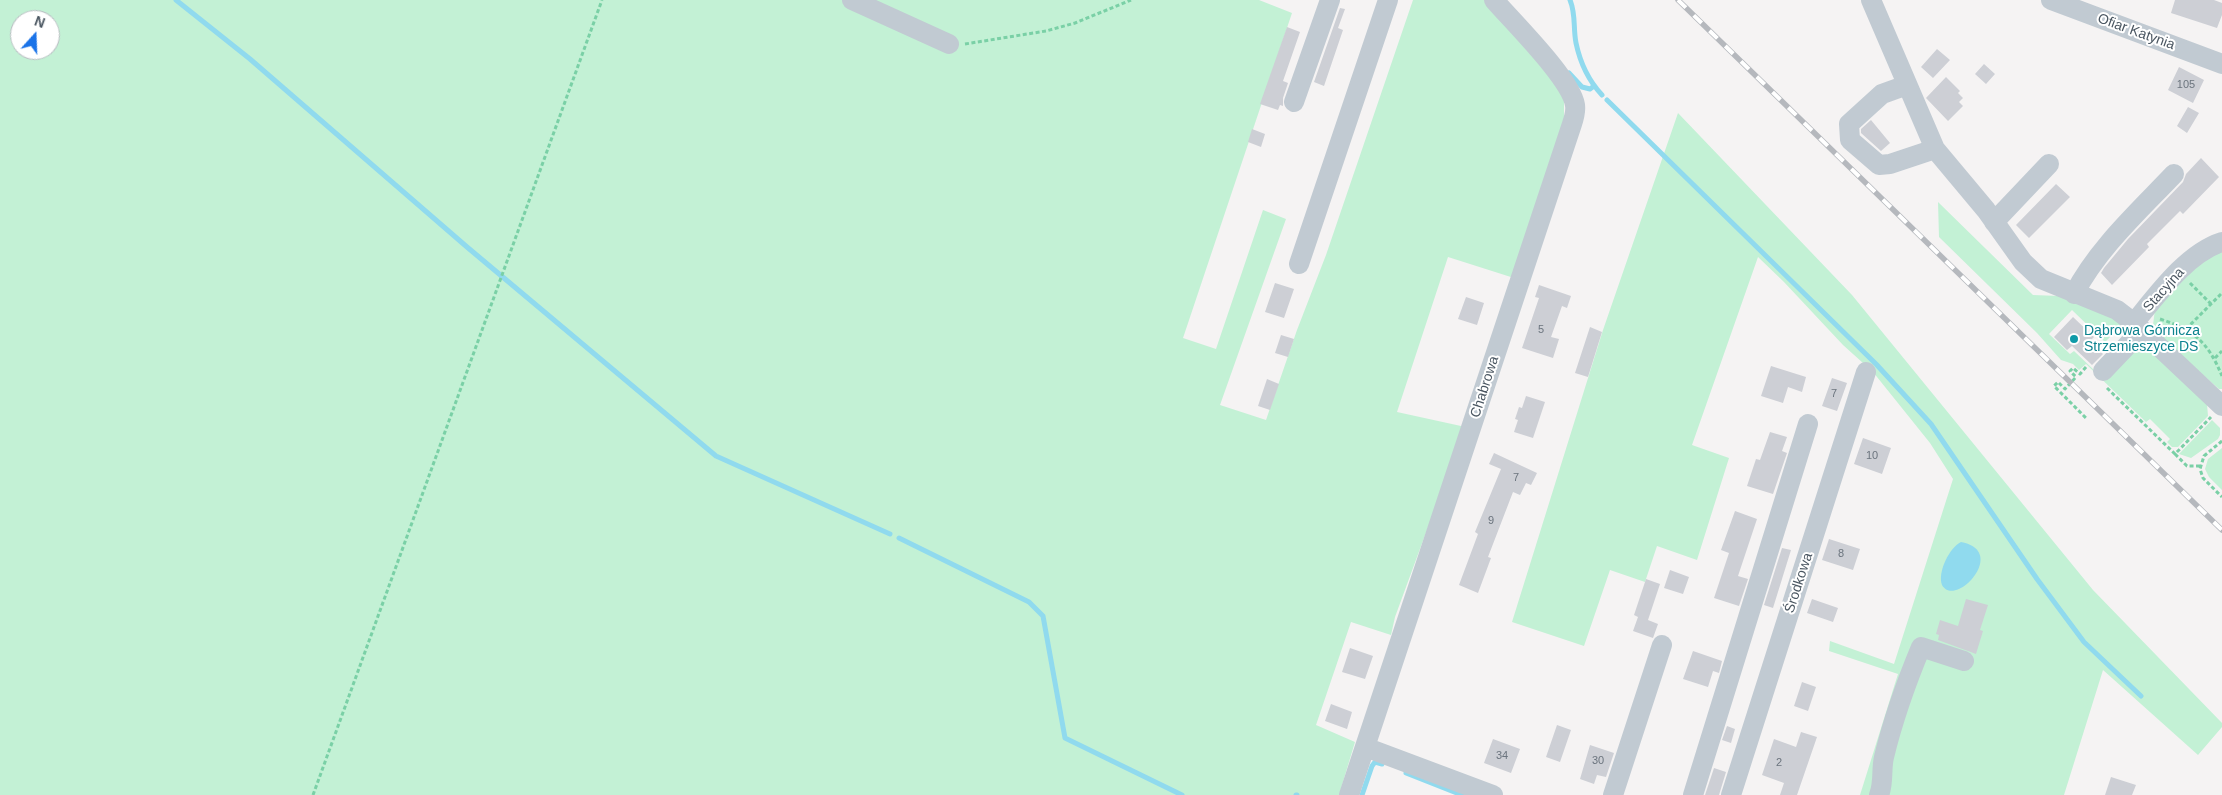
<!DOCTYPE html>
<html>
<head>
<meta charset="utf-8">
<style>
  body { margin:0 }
  #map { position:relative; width:2222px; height:795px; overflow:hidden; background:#f5f3f3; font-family:Arial,sans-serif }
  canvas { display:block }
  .north { position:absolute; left:10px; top:10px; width:50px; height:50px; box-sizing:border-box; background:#fff; border:1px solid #b7bbc0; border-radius:50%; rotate:20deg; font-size:14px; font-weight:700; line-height:20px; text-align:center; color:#4a5661 }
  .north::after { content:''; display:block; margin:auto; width:18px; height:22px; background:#1a73e8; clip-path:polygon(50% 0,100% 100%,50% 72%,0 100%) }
</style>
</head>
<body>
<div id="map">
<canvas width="2222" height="795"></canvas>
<div class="north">N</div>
</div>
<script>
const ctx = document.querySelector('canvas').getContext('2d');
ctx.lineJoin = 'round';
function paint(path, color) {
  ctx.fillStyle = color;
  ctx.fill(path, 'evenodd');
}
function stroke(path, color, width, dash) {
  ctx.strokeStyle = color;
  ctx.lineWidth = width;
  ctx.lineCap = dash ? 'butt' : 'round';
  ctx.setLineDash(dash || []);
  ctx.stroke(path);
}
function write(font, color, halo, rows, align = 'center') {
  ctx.font = font + ' Arial,sans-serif';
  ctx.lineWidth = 4;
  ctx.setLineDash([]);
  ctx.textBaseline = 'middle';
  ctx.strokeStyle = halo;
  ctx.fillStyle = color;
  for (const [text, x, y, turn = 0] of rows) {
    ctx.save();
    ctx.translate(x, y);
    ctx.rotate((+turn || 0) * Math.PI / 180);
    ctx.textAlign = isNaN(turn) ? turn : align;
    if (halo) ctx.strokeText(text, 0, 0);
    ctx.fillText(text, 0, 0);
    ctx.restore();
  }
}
const green = new Path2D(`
  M0,0H1259L1292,13L1183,338L1216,349L1263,210L1286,219L1220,405L1266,420L1297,330L1326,255L1413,0H1485L1554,80L1564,99V123L1514,278L1448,257L1397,412L1461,426L1464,429L1395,617L1391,635L1351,622L1316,725L1355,742L1339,795H0ZM20,20H50V50H20Z
  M1678,113L1852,295L2093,590L2222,723V727L2198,755L2103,670L2064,795H1860L1898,674L1829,651L1830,641L1894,664L1953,479L1930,443L1873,372L1843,345L1784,282L1758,257L1692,445L1729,458L1697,560L1657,546L1645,582L1610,570L1584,646L1512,622L1603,330Z
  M1938,202L2033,295L2059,296L2109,314L2129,330L2127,337L2118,329L2105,342L2072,310L2049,334L2070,354L2074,351L2094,370L2136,345L2144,344L2207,404L2208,416L2178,447H2172L2167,442L2170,439L2150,419L2146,422L2086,364L2079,370L2073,364L2061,360L2037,333L1939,237Z
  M2222,249V389H2219L2156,334L2153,325L2155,309L2195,268Z
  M2212,420L2220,428V435L2218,439L2191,458L2179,454Z
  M2222,448V490L2209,477L2205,469L2208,459Z`);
const water = new Path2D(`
  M1961,542C2009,551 1955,609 1942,585C1937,572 1950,547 1961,542Z`);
const stream = new Path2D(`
  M176,0L250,59L467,247L716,456L890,534
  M1570,0C1576,14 1573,28 1576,43C1580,62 1588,80 1602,95
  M1569,73L1582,87L1590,89L1594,86
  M1607,100L1876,364L1931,424L2037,579L2084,642L2141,696
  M899,538L1029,602L1043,616L1065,738L1182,795
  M1406,773L1462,795
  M1296,795H1297
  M1362,795L1372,766L1375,762L1382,764`);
const building = new Path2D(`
  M2175,0H2214L2222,3V15L2217,28L2171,13Z
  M1340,8L1345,9L1338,28L1343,30L1324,86L1314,82Z
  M1287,27L1300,32L1283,81L1288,83L1283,98V106L1280,105L1278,110L1260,104Z
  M1937,49L1950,60L1933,78L1921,67Z
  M1984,64L1995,74L1986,84L1975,74Z
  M2179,67L2204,80L2193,103L2168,90Z
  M1946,77L1960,91L1958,93L1963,98L1959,102L1963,106L1948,121L1926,98Z
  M2188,107L2199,113L2187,133L2177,126Z
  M1871,120L1890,143L1881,151L1861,133V129Z
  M1252,129L1265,134L1261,147L1248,142Z
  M2201,158L2219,177L2183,214L2180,211L2147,244L2149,247L2112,285L2101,273L2104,268L2128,239L2183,182L2186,174Z
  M2056,184L2070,197L2029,238L2016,225Z
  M1275,283L1294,289L1284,318L1265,312Z
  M1539,285L1571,296L1567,308L1562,306L1551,337L1559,339L1553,358L1522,348L1539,298L1535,297Z
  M1466,297L1484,303L1477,325L1458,319Z
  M2073,317L2094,337L2090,341L2103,354L2092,365L2072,346L2067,350L2054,337Z
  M1590,327L1602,332L1588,377L1575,373Z
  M1281,335L1294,339L1288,357L1275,353Z
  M1771,366L1806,377L1802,392L1788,387L1783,403L1761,396Z
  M1832,378L1847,383L1837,411L1822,406Z
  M1267,379L1279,384L1270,410L1258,406Z
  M1526,396L1545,402L1533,438L1514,432L1518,420L1515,419L1519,407L1522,408Z
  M1770,432L1787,437L1782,451L1787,453L1773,494L1747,486L1756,459L1760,460Z
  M1863,438L1891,448L1882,474L1854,464Z
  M1494,453L1537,473L1531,485L1526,483L1520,495L1513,492L1488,557L1491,558L1478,593L1459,585L1478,534L1475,532L1501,469L1489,464Z
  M1735,511L1757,519L1738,576L1748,579L1739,606L1714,598L1729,553L1721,550Z
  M1829,539L1860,549L1853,570L1822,560Z
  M1782,548L1791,550L1773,608L1764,605Z
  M1670,570L1689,577L1683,594L1664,588Z
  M1646,579L1660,584L1648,620L1658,624L1653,638L1633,631L1638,617L1634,615Z
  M1812,599L1838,608L1833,622L1807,613Z
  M1966,599L1988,605L1980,630L1983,631L1976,654L1938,640L1939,635L1936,634L1940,620L1958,626Z
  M1350,648L1373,656L1365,679L1342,672Z
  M1693,651L1722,661L1719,673L1713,671L1708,687L1683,679Z
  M1802,682L1816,687L1808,711L1794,706Z
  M1331,704L1352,712L1347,729L1325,721Z
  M1557,725L1571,730L1560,762L1546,757Z
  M1727,726L1735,729L1731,743L1722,740Z
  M1801,732L1817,737L1797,795H1780L1784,783L1762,775L1774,739L1796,747Z
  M1493,739L1520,749L1511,773L1484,763Z
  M1590,745L1614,753L1606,777L1597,775L1594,784L1580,779Z
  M1714,768L1726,772L1719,795H1705Z
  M2111,777L2136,785L2132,795H2105Z`);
const path = new Path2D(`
  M965,44L1046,31L1075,23L1131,0
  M2190,283L2211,304
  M2160,319C2194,330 2208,342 2222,376
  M2186,329L2222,293
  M2215,358L2222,351
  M2086,367L2080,374L2073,368L2070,371L2076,377L2065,389L2058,382L2054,386L2087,419
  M2107,388L2175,454L2211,417
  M2222,441L2204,456L2200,469L2203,478L2222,497
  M2175,454L2187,466H2200
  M313,795L602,0`);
const minor = new Path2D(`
  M852,0L949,44
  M1871,0L1935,149L1986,210L2023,262L2041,279L2117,310L2134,323
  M2051,0L2222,64
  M1907,85L1882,94L1849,124L1850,140L1879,165L1890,164L1935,149
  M1294,102L1330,0
  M1994,222L2049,164
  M2222,242C2187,253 2157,295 2134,323L2222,406
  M1299,264L1388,0
  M2074,294C2098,248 2138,212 2174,174
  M2103,371L2142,330
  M1365,747L1493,795
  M1349,795L1572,124C1574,118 1576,111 1575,105C1571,79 1513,22 1494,0
  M1613,795L1662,645
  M1693,795L1808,424
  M1731,795L1866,372
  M1879,795C1884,783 1881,770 1884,757C1893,720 1906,683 1921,647L1964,661`);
const rail = new Path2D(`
  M1678,0L2222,530`);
const markers = [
  [2074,339,5,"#0f9aa8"]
];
const numberNames = [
  ["105",2186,85],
  ["5",1541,330],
  ["7",1834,394],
  ["10",1872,456],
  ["7",1516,478],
  ["9",1491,521],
  ["8",1841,554],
  ["34",1502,756],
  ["30",1598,761],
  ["2",1779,763]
];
const streetNames = [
  ["Ofiar Katynia",2136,32,20],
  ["Stacyjna",2164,290,-48],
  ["Chabrowa",1485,387,-72],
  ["Środkowa",1799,583,-72]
];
const cultureNames = [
  ["Dąbrowa Górnicza",2084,331],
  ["Strzemieszyce DS",2084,347]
];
paint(green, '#c3f1d5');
paint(water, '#90daee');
stroke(stream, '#90daee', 5);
paint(building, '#cdcfd5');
stroke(path, '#7ad0a6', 3, [4, 2.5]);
stroke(minor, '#c1cad2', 20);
stroke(rail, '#b5b8bd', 5.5);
stroke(rail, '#fff', 4, [11]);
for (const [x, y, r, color] of markers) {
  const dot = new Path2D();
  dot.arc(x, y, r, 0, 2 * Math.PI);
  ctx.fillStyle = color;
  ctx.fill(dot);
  stroke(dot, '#fff', 2);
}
write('11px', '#6b747e', null, numberNames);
write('14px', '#4a5661', '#fff', streetNames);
write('14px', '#0d838f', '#fff', cultureNames, 'left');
</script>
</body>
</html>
